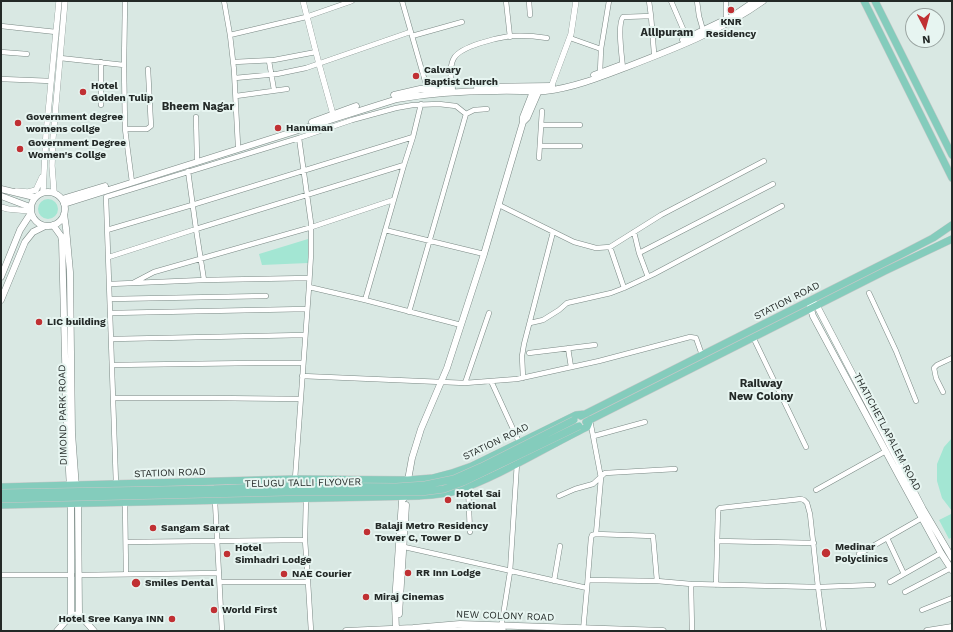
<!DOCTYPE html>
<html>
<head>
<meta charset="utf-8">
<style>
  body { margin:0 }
  #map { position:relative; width:953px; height:632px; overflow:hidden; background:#d9e8e3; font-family:"Work Sans",sans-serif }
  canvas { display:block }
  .frame { position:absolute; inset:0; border:2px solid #232927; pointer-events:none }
  .north { position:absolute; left:905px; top:8px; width:40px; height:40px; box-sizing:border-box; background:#e7f5f1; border:1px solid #99a3a0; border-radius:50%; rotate:174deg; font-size:11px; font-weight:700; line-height:16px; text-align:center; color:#232927 }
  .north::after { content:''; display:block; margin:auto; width:14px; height:18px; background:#c03033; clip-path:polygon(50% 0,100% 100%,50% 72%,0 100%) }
</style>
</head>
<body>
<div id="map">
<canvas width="953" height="632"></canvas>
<div class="frame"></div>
<div class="north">N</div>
</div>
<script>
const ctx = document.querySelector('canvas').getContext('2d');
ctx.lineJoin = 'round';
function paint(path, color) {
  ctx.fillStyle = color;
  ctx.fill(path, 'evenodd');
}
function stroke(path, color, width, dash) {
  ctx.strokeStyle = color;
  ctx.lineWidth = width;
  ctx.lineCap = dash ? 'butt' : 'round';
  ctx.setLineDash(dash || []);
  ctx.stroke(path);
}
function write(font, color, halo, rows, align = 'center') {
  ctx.font = font + ' "Work Sans",sans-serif';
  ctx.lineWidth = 4;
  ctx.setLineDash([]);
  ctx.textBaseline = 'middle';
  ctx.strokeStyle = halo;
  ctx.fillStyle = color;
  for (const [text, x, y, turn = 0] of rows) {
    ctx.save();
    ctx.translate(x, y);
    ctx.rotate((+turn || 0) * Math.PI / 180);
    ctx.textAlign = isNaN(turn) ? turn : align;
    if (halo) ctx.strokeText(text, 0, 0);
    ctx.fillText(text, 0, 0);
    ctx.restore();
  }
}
const green = new Path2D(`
  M38 209a10 10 0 1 1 20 0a10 10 0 1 1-20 0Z
  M308,239V263L262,265L259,254Z
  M952,438V511L942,498L937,481V464L944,447Z
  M951,514L952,537L949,539L939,520Z`);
const minor = new Path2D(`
  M224,1L230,35
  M402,1L427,88
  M506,1L510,37
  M529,1L530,15
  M649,1L651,16
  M671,1L687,38
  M697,1L699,16L703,30
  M726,1V21
  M1,26L56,32
  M412,36L462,22
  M570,38L601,49L600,73
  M601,49L609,1
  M1,52L27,54
  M60,58L124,65L125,1
  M269,61L274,90
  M101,62V105
  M234,62L274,60L316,52
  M124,65L125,129L132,182
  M623,68C622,58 617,24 623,17L651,16L654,53
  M235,78L277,74L306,68L410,32
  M1,79L51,81
  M451,88C451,79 449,66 454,58C461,46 497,38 510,36C523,35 535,36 547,38
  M236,96L287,89
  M196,117L197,159
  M542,125H580
  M125,129H147L151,126L148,69
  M299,138L311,223V254L309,287L365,300L461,325
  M238,146L234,70L230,35L306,17L352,1
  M540,146H580
  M539,158L542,111
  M404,165L413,137L421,104
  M188,171L196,229L404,165L365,300
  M499,205L574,242L596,248L610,247L661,215L764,161
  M107,230L192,205L413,137
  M385,230L484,254
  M634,232L639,253L648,277
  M610,247L624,288
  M639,253L773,184
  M109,257L196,229L204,280
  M133,283L154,272L312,227L393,200
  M110,284L204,280L309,278
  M869,293L896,351L916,401
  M111,299L266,296
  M409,312L466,114L474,110L487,109
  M111,313L306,309
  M530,323L543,320L559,310L567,303L611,293L624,288L654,274L782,206
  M112,339L304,335
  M754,339L806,447
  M568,348L571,367
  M529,353L595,345
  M112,365L254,363H303
  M302,376L465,383L517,379L599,361L690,337L696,338L702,355
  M523,378L522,356L524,344L553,232
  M491,381L519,442
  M465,383L489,313
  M943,392L936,378L934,368L937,365L952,358
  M113,398H211L300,399
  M590,420L601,478L596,534
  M594,436L645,422
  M295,479L309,287
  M116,484L106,197L299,138L352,120L396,108L413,105L439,104L456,106L466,114
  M468,486L470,532
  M816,490L886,451
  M559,496L575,489L593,484L605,473L675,469
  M215,501L222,631
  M125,502L126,574
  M887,538L904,574
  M717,541L814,543
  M126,542L305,540L306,498
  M400,546L587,588L583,631
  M859,554L922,518
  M1,575H72
  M80,575L219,573
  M588,580L657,581L691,584L818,587L824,631
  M554,581L560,546
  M220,582H308L305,540
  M308,582L311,631
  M890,582L941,553
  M691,584L692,631
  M716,585L718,510L720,508L801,499L804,500L807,503L810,514L818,587L873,585
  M587,588L591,538L592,535L596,534L653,536L657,581
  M905,592L951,568
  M922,610L952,598
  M501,628L510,572L517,463`);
const tertiary = new Path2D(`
  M303,1L319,64L334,118
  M550,90L571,34L576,1
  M16,191L28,192L36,190L42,177
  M43,192L46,134L59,1
  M54,192L52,166L53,138L65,1
  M1,207L8,209L30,211`);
const secondary = new Path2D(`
  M683,40L733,16L755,1
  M594,75L621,65
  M477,87L552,86
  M394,95L420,89L452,88
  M312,122L356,106
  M523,122L527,118L540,88
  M1,189L34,197
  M31 209a17 17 0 1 1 34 0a17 17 0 1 1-34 0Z
  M1,196L30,207
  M62,199L105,186
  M64,204L397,99C430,93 463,91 496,91C513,90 529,92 545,91C572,88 598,78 624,68C671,50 721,31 763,1
  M64,214L66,228L70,272L72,433L76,488
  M53,225L61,236L62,241L67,433L70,489
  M1,277L20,230L31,213
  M1,300L25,242L33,232L45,226
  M814,303L817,306L923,509L952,558
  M810,306L813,316L899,476L941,553L952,570
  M408,480L412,458L421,429L447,368L484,254L523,122V117L534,89
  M78,499L79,614
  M71,500V615
  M399,614L406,505
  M57,631L71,615L79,614L94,631
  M346,631L413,628L460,624L663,631
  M396,631L395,602L402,501L405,497
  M433,631L474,630L503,631
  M927,631L952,627`);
const primary = new Path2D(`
  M864,1L952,178
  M875,1L952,155
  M581,416L904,253L933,238L952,225
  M586,422L885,271L952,239
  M1,487L295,479L408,480L433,478L452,473L472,466L576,415L585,414
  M1,505L419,496C431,495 444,494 456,491C500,476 544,448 587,427L590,420`);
const primaryBridge = new Path2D(`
  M1,493L214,489L286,486L396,487L425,485L454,479L481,467L574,420
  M1,499L286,492H421L444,489L463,482L579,426`);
const markers = [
  [731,10,4,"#c03033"],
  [416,76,4,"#c03033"],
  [83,92,4,"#c03033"],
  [18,123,4,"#c03033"],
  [278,128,4,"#c03033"],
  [20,149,4,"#c03033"],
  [39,322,4,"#c03033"],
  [448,500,4,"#c03033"],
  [153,528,4,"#c03033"],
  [367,532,4,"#c03033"],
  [826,553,5,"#c03033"],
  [227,554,4,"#c03033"],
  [408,573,4,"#c03033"],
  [284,574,4,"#c03033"],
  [136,583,5,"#c03033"],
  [366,597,4,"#c03033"],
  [214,610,4,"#c03033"],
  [172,619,4,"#c03033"]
];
const poiNames = [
  ["KNR",731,22,"center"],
  ["Residency",731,34,"center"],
  ["Calvary",424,70],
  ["Baptist Church",424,82],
  ["Hotel",91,86],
  ["Golden Tulip",91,98],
  ["Government degree",26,117],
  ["womens collge",26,129],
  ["Hanuman",286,128],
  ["Government Degree",28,143],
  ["Women's Collge",28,155],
  ["LIC building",47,322],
  ["Hotel Sai",456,494],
  ["national",456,506],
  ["Balaji Metro Residency",375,526],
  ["Tower C, Tower D",375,538],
  ["Sangam Sarat",161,528],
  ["Medinar",835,547],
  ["Polyclinics",835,559],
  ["Hotel",235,548],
  ["Simhadri Lodge",235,560],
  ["RR Inn Lodge",416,573],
  ["NAE Courier",292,574],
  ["Smiles Dental",145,583],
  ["Miraj Cinemas",374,597],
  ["World First",222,610],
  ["Hotel Sree Kanya INN",164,619,"right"]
];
const streetNames = [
  ["STATION ROAD",787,301,-27],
  ["DIMOND PARK ROAD",63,415,-91],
  ["THATICHETLAPALEM ROAD",887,432,62],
  ["STATION ROAD",496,442,-26],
  ["STATION ROAD",170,473,-2],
  ["TELUGU TALLI FLYOVER",303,483,-1],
  ["NEW COLONY ROAD",505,616,2]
];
const neighbourhoodNames = [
  ["Allipuram",667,33],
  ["Bheem Nagar",198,107],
  ["Railway",761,384],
  ["New Colony",761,397]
];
paint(green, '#a3e6d3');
stroke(minor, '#7a8884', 5.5);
stroke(tertiary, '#7a8884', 6);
stroke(secondary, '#7a8884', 7);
stroke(primary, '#c6c7c7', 8);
stroke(minor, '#fff', 4.5);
stroke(tertiary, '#fff', 5.5);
stroke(secondary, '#fff', 6);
stroke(primary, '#84ccbc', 7);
stroke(primaryBridge, '#c6c7c7', 8, []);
stroke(primaryBridge, '#84ccbc', 7);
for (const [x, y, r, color] of markers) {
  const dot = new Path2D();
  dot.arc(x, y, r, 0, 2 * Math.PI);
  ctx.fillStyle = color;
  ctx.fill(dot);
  stroke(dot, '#e7f5f1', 1.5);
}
write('bold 10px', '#232927', '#e7f5f1', poiNames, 'left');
write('10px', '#232927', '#e7f5f1', streetNames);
write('bold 11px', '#232927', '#e7f5f1', neighbourhoodNames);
</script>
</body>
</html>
